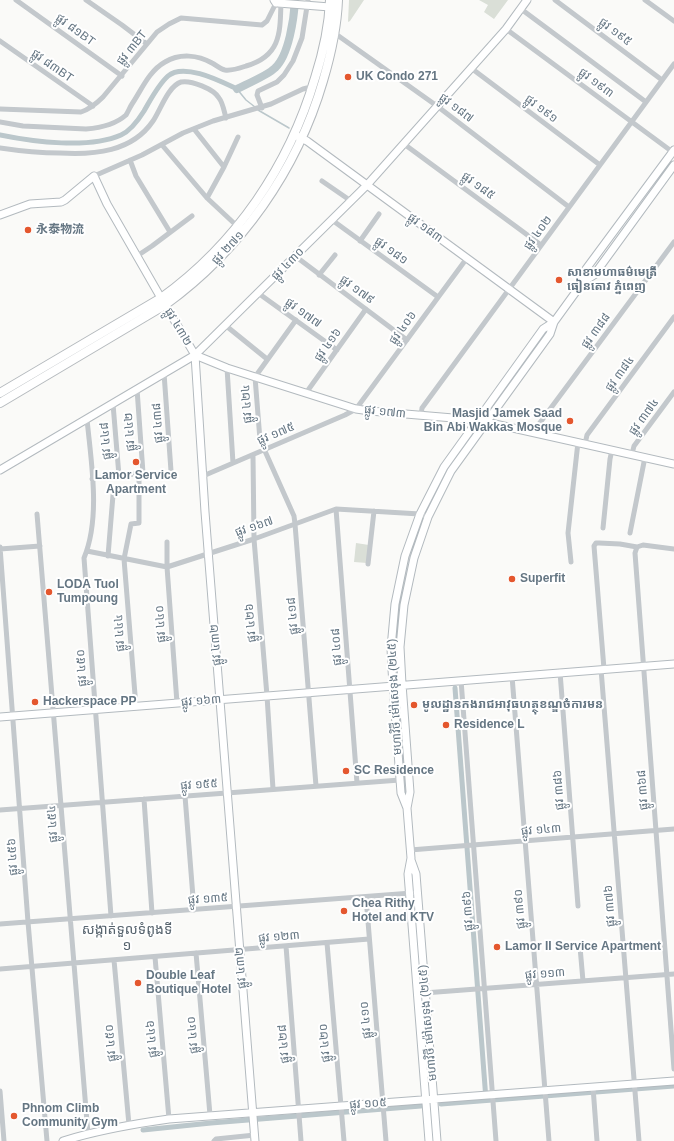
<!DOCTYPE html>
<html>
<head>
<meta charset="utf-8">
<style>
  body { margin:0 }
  canvas { display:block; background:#fafaf8 }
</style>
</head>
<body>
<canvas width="674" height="1141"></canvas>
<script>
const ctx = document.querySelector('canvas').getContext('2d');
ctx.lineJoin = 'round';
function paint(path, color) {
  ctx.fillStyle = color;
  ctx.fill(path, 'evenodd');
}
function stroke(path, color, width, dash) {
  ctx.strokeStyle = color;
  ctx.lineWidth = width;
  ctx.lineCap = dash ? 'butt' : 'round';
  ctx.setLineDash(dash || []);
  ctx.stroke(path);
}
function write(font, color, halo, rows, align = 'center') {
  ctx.font = font + ' Helvetica,"Noto Sans SC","Noto Sans Khmer",sans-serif';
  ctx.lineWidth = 4;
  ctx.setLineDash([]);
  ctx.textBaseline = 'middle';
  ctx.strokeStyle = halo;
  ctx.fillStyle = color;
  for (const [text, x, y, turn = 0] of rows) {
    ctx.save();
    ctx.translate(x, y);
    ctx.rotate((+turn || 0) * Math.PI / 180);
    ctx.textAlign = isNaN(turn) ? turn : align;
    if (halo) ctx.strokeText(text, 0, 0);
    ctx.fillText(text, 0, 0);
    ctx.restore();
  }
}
const green = new Path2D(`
  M349,0H364L350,21L348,22Z
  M479,0H508L494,19L484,12L488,5Z
  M356,543L369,545L367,563L354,562Z`);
const stream = new Path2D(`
  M237,89L246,100L255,107
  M258,110L289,128`);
const canal = new Path2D(`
  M0,135C34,142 89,149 121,135C130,131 139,119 144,111C151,99 158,85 168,76C184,62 222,82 237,89
  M455,688L486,1100
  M441,1104L674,1086
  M143,1130L211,1123L421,1106`);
const river = new Path2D(`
  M237,89C247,84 268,75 275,68C289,55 294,18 295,0`);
const street = new Path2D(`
  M16,0L122,76
  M86,0L122,25L147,44
  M555,0L662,80
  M645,0L674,21
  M521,9L646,102
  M506,29L674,153
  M333,32L437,106L569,207
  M0,41L93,106
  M471,68L600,165
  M262,108L257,95L258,91L277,82L284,75L293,61L302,38L308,0
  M0,109L81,112C90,109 96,104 103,97L157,32L169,24L181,18L262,25L267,21L276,3
  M0,122L23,126L86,129C99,128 116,124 126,115C128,112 130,107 132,104C142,89 149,71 165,62C180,53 198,55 212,63C216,65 220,69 225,70C232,71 240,68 246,66C282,56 280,31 281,1
  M194,129L224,167
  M404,144L541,245
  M162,145L207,198L237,226
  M0,148C20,151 40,153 60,153C94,155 132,152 153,121C160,111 168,86 181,82C191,80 214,89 219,98C223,103 224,111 226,118
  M130,160L136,176L170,232
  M94,176L142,155L183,133L213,121L271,104L303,89L307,88L312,89
  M322,181L351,201
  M207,198L224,167L238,137
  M332,220L438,297
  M360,241L379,214
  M137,256L152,246L192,216
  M295,256L407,340
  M319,275L335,255
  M258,293L337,350
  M296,320L255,377L260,440L294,516L295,524L316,786
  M225,325L267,359
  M227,368L233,463
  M164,373L171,471
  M306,393L366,309
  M113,404L119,476
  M421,415L422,408L674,64
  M87,419C91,462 101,517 84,558L111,916
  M537,433L539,424L674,242
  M585,444L587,435L674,317
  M632,454L634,446L674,392
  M253,455L254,539L267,696L273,789
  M203,476L345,415L356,409L467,258
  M92,479L143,473L137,389
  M336,509L357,783
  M37,514L88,1134
  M603,528L610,459L612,450
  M630,533L645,457
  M167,542V567L177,703
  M0,547L28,922L47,1141
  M0,549L40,546
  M674,549L643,545L637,547L635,553L674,1069
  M87,551L167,567L254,539L336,509L420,514L428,517
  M108,556L113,495
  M571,562L568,533L578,442
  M368,564L374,511
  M601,669L639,1141
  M604,669L594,546L596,543H599L620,544L637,547
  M560,672L578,906
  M512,676L549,1141
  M461,680L496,1141
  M136,707L124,559L131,524L139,523V473
  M185,796L194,910
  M144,799L152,913
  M0,810L400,780
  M410,850L674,829
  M366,897L386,1141
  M0,924L412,893
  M327,943L344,1141
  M286,946L301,1141
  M580,947L583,981
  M196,953L210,1115
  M155,957L169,1119
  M114,960L129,1125
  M0,969L369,939
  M424,993L674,974
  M593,1087L597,1141
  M0,1091L4,1141
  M214,1141L216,1139L255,1135`);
const secondary = new Path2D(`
  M274,0L276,3H278L330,7
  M297,136L307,141L554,322
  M0,215L30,204L61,202L65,200L94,176L107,204L161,298L195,355L205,512L255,1141
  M583,282L586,269L674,150
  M195,355L227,368L356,409L370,411L477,420L674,464
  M0,470L195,355L367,185L506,29L527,0
  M0,717L674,664
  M407,808L401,793L392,670L391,648L395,604L405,556L420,514L444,467L543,329L554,322
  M411,860L416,874L437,1141
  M63,1141C98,1130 133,1124 169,1119L674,1081
  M429,1141L408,874L411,858L407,808L410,792L402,684L400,647L404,605L414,558L428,517L451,471L550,334L554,322L583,282L594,275L674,165`);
const primary = new Path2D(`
  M0,393L161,298C236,244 289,166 315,78C323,53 329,26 330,0
  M0,403L165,305C241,250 297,170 323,81C331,54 337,27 338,0`);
const markers = [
  [348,77,4,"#e4572e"],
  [28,230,4,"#e4572e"],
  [559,280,4,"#e4572e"],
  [570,421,4,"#e4572e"],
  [136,462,4,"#e4572e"],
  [512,579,4,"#e4572e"],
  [49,592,4,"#e4572e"],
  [35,702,4,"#e4572e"],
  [414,705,4,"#e4572e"],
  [446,725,4,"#e4572e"],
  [346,771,4,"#e4572e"],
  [344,911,4,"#e4572e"],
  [497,947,4,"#e4572e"],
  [138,983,4,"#e4572e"],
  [14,1116,4,"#e4572e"]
];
const streetNames = [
  ["ផ្លូវ ៨១BT",75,30,36],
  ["ផ្លូវ ១៩៥",615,32,37],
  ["ផ្លូវ ៣BT",132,48,-51],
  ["ផ្លូវ ៨៣BT",52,66,35],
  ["ផ្លូវ ១៩៣",596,83,37],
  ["ផ្លូវ ១៨៧",456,108,37],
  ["ផ្លូវ ១៩១",541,109,37],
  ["ផ្លូវ ១៨៥",478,186,36],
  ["ផ្លូវ ១៨៣",425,228,36],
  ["ផ្លូវ ៤០២",538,233,-54],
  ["ផ្លូវ ២៧១",228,248,-47],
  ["ផ្លូវ ១៨១",391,251,36],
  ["ផ្លូវ ៤៣០",288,264,-45],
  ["ផ្លូវ ១៧៩",357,290,36],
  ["ផ្លូវ ១៧៧",303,313,36],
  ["ផ្លូវ ៤៣២",178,327,59],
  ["ផ្លូវ ៤០៦",403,328,-54],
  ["ផ្លូវ ៣៨៨",596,331,-54],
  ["ផ្លូវ ៤១៦",328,345,-55],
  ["ផ្លូវ ៣៨៤",620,374,-54],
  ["ផ្លូវ ៤២៤",247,404,-94],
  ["ផ្លូវ ១៧៣",385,412,6],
  ["ផ្លូវ ៣៧៤",644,417,-54],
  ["ផ្លូវ ៤៣៨",158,423,-94],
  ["ផ្លូវ ៤៤២",130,432,-94],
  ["ផ្លូវ ១៧៥",276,434,-23],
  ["ផ្លូវ ៤៤៨",106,441,-95],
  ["ផ្លូវ ១៦៧",254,527,-19],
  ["ផ្លូវ ៤១៨",293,616,-95],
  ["ផ្លូវ ៤២៦",251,623,-95],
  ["ផ្លូវ ៤៤០",161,624,-94],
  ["ផ្លូវ ៤៤៤",120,633,-94],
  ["ផ្លូវ ៤៣២",216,645,-95],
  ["ផ្លូវ ៤០៨",337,647,-94],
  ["ផ្លូវ ៤៥០",82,668,-94],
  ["មហាវិថី ម៉ៅសេទុង (២៤៥)",395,697,-93],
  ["ផ្លូវ ១៦៣",201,701,-5],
  ["ផ្លូវ ១៥៥",199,785,-4],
  ["ផ្លូវ ៣៨៦",559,790,-94],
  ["ផ្លូវ ៣៦៨",643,790,-94],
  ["ផ្លូវ ៤៥៤",53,824,-94],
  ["ផ្លូវ ១៤៣",541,830,-5],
  ["ផ្លូវ ៤៥៦",13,857,-94],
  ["ផ្លូវ ១៣៥",208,899,-4],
  ["ផ្លូវ ៣៧៦",610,906,-94],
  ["ផ្លូវ ៣៩០",520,909,-95],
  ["ផ្លូវ ៣៩៦",468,911,-94],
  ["ផ្លូវ ១២៣",279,937,-5],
  ["ផ្លូវ ៤៣២",241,968,-95],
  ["ផ្លូវ ១១៣",545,974,-4],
  ["ផ្លូវ ៤១០",366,1020,-95],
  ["មហាវិថី ម៉ៅសេទុង (២៤៥)",428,1023,-95],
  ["ផ្លូវ ៤៤០",193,1035,-95],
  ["ផ្លូវ ៤៤៦",152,1039,-95],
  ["ផ្លូវ ៤៥០",111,1043,-95],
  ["ផ្លូវ ៤២០",325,1043,-95],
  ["ផ្លូវ ៤២៨",284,1044,-95],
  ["ផ្លូវ ១០៥",368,1104,-4]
];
const poiNames = [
  ["UK Condo 271",356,77],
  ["永泰物流",36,230],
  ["សាខាមហាធម៌មេត្រី",567,273],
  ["ធៀនតោវ ភ្នំពេញ",567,287],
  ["Masjid Jamek Saad",562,414,"right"],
  ["Bin Abi Wakkas Mosque",562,428,"right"],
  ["Lamor Service",136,476,"center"],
  ["Apartment",136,490,"center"],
  ["Superfit",520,579],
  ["LODA Tuol",57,585],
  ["Tumpoung",57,599],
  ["Hackerspace PP",43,702],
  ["មូលដ្ឋានកងរាជអាវុធហត្ថុខណ្ឌចំការមន",422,705],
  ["Residence L",454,725],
  ["SC Residence",354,771],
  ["Chea Rithy",352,904],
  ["Hotel and KTV",352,918],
  ["Lamor II Service Apartment",505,947],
  ["Double Leaf",146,976],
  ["Boutique Hotel",146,990],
  ["Phnom Climb",22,1109],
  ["Community Gym",22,1123]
];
const quarterNames = [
  ["សង្កាត់ទួលទំពូងទី",127,930],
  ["១",127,946]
];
paint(green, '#dadfd7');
stroke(stream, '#bbc7cb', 1.5);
stroke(canal, '#bbc7cb', 5);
stroke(river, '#bbc7cb', 8);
stroke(secondary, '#b3babf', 9);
stroke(primary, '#b5babe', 10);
stroke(street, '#c3c8cc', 5);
stroke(secondary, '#fff', 7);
stroke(primary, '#fff', 8);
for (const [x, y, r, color] of markers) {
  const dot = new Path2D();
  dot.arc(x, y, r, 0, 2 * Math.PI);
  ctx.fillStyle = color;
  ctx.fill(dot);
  stroke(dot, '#fff', 1.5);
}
write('12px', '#657683', '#fff', streetNames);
write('bold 12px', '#657683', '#fff', poiNames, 'left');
write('14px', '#57646e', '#fff', quarterNames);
</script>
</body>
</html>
